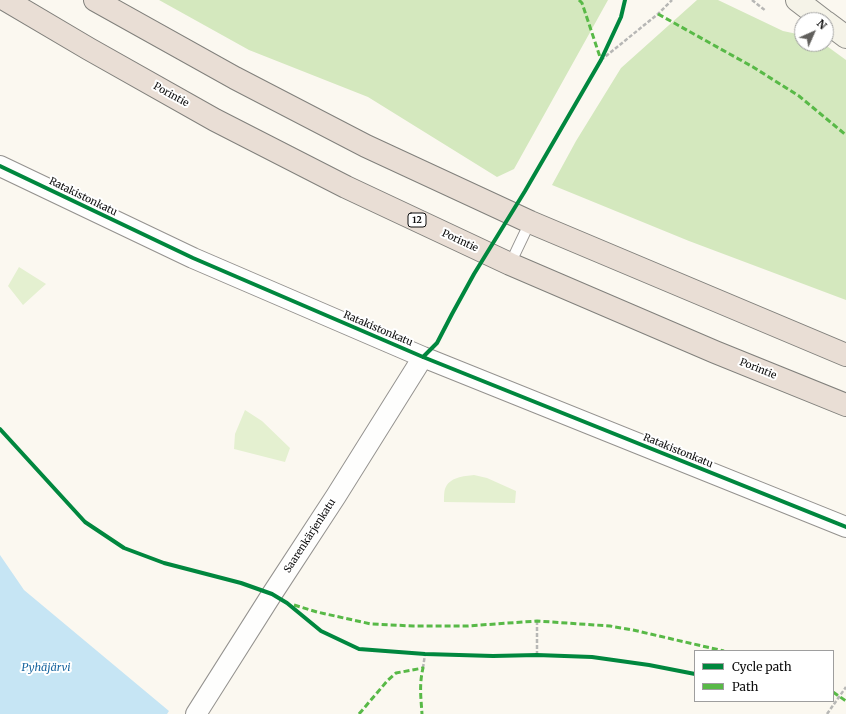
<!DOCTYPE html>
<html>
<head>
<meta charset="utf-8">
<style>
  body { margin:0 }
  #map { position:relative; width:846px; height:714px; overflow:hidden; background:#fbf8f0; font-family:Merriweather,serif }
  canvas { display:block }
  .legend { position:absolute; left:694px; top:650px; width:140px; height:52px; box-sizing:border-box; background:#fff; border:1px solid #9e9e9e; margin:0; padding:5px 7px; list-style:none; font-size:12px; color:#0c0c0c }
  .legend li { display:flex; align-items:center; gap:8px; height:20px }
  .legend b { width:20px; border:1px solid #9e9e9e }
  .north { position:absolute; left:794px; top:12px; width:40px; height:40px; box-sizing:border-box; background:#fff; border:1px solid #9e9e9e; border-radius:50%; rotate:45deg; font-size:11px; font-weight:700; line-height:16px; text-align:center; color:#0c0c0c }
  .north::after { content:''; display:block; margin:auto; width:14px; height:18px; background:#605f5c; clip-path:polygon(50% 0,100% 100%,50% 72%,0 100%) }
</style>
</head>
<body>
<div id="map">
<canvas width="846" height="714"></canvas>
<ul class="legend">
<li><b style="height:5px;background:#00873e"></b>Cycle path</li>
<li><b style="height:5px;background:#58b947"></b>Path</li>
</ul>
<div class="north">N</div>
</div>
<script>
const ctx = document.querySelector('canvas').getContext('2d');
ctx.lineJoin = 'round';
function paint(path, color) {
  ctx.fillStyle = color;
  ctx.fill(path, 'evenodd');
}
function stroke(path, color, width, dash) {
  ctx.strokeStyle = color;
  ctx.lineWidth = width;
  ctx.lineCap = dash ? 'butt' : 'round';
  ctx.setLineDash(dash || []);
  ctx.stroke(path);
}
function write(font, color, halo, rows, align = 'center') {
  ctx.font = font + ' Merriweather,serif';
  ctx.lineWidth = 4;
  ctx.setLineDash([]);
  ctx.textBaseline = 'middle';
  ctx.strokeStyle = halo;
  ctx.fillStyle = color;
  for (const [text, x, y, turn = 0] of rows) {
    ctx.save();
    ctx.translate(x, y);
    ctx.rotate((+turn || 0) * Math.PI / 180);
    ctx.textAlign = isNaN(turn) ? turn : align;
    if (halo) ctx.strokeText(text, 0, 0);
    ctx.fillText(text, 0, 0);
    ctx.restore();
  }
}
const green = new Path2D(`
  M19,267L46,284L23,305L8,286Z
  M245,410L262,421L290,448L285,462L234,449L235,434Z
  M474,475L487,478L516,491L515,503L444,502C444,498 444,492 445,489C449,477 464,476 474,475Z`);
const forest = new Path2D(`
  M159,0H608L514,169L497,177L368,97L249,50Z
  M697,0H718L783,31L802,35V44H824L846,60V300L689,241L552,185L576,141L621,68Z`);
const water = new Path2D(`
  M0,555L24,590L169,711L167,714H0Z`);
const path = new Path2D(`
  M752,0L766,11
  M601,60L658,14L672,0
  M537,621V655
  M423,668L425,654
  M827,714L846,687`);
const service = new Path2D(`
  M510,264L530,222`);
const minor = new Path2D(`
  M0,166L193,258L423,357L846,527
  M196,714L272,594L336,496L423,357`);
const secondary = new Path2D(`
  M797,0L823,20
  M826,22L846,37`);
const motorway = new Path2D(`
  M6,0L89,49L215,120L346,187L510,264L715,352L846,405
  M95,0L235,78L366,146L530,222L846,355`);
const quiet = new Path2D(`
  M579,0L582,3L601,60
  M658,14L753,67L799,96L846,135
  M294,605L317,612L371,624L413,626H467L537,621L610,626L633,630L724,651
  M833,692L846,701
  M359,714L388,680L396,673L423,668C419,685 421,698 422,714`);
const cycleway = new Path2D(`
  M0,166L193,258L423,357L846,527
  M423,357L437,343L452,314L474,274L525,191L601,60L621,17L625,0
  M0,429L85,522L124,548L164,563L241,583L272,594L287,603L321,631L359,649L425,654L493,656L537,655L592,657L649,665L695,674`);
const shields = [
  [417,220,18]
];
const shieldNames = [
  ["12",417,220]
];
const streetNames = [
  ["Porintie",171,95,29],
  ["Ratakistonkatu",83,197,26],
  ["Porintie",460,241,25],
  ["Ratakistonkatu",378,329,23],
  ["Porintie",758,369,22],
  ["Ratakistonkatu",678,451,22],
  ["Saarenkärjenkatu",310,536,-57]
];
const waterNames = [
  ["Pyhäjärvi",46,668]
];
paint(green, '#e4f0d0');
paint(forest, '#d4e8be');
paint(water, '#c6e5f4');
stroke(service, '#94928f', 12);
stroke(minor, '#94928f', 22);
stroke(secondary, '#8a8985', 24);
stroke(motorway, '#81807c', 24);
stroke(path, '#b7b7b5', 2.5, [4, 2]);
stroke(service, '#fefefd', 10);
stroke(minor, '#fefefd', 20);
stroke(secondary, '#f5f3e8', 22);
stroke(motorway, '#e9ded5', 22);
stroke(quiet, '#58b947', 3, [6, 3]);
stroke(cycleway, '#00873e', 4);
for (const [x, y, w] of shields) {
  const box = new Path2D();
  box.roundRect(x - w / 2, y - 7, w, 14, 3);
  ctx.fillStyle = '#fff';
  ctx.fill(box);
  stroke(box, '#0c0c0c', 1);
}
write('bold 9px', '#0c0c0c', null, shieldNames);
write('10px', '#0c0c0c', '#fff', streetNames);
write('italic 11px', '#16649e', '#fff', waterNames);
</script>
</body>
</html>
